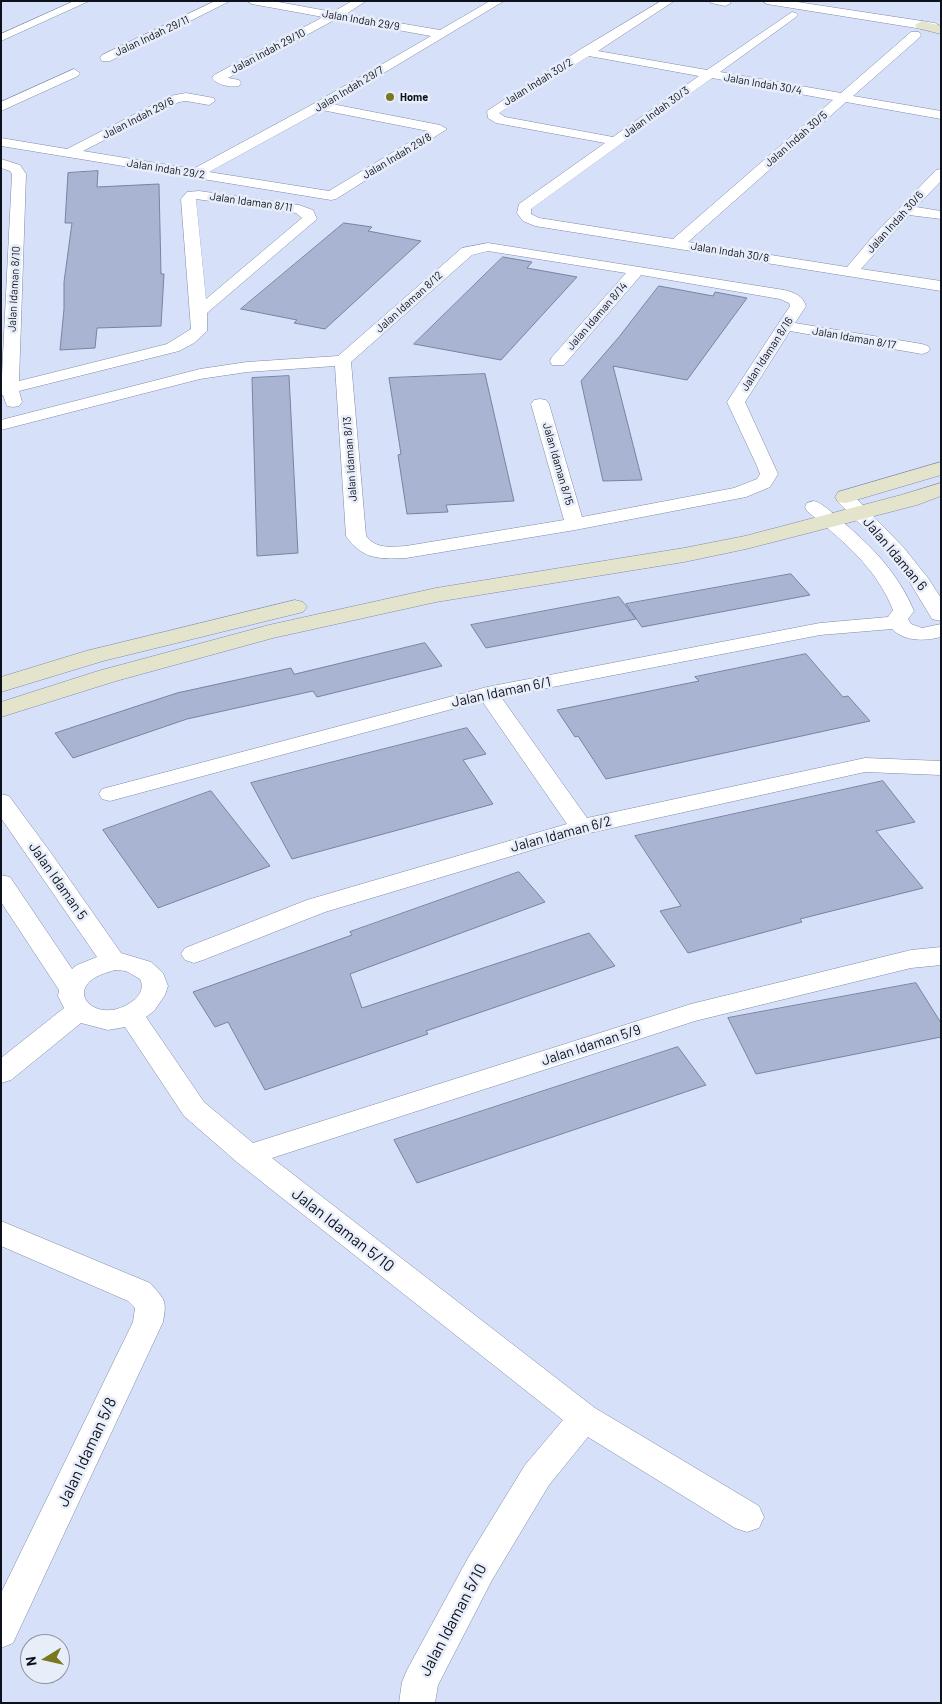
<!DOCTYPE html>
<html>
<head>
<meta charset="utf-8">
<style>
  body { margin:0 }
  #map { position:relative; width:942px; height:1704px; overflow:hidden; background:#d6e0f9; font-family:Barlow,sans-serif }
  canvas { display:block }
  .frame { position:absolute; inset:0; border:2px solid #0d111b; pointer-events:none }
  .north { position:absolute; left:20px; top:1634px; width:50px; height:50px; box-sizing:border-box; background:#e8edfa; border:1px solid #9095a1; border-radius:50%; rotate:261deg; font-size:14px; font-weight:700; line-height:20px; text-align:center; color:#0d111b }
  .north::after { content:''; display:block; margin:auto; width:18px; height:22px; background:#79781f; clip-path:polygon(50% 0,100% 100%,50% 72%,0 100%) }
</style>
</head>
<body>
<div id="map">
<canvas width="942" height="1704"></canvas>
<div class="frame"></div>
<div class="north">N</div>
</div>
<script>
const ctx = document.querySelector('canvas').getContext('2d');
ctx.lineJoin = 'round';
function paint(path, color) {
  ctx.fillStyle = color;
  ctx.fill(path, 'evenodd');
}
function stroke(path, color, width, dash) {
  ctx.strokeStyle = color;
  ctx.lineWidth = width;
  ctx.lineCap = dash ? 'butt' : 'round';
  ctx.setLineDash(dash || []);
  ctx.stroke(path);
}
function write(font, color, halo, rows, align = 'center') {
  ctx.font = font + ' Barlow,sans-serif';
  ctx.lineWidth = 5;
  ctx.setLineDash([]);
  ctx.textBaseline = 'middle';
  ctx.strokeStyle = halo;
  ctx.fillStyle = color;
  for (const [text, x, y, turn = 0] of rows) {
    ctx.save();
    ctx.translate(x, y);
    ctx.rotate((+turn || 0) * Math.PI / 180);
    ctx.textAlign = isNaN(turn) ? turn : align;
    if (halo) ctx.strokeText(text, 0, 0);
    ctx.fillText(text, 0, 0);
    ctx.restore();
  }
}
const building = new Path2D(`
  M98,171L97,187L159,184L161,274H164L161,326L97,328L95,348L60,350L64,309V282L72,223H65L68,173Z
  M344,223L372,227L368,231L421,241L325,329L294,323L297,320L241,309Z
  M503,257L532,262L527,268L577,277L501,360L414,344Z
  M659,286L713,296L715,292L747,298L687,380L613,366L642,480L603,481L581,381L619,337Z
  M485,374L514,501L446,505L448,512L407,514L398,455L401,454L389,378Z
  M289,376L298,553L257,556L252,378Z
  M791,574L810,595L642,627L626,604Z
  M619,597L636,619L486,648L471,625Z
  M425,643L442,666L317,697L313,691L187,719L73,758L55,733L177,693L291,668L294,674Z
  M806,654L843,697L848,696L870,721L606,779L578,736L575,737L557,710L699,681L695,677Z
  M467,728L486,754L463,760L493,804L292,859L251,783Z
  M883,781L915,822L876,831L923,888L800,919L802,922L688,953L660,911L681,906L635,836Z
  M211,791L270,866L158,908L103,830Z
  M519,872L545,902L350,974L362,1008L589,933L615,966L426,1031L428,1034L265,1090L228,1022L215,1027L193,992L352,935L350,932Z
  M916,983L941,1023V1037L756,1074L728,1018Z
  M678,1047L706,1085L417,1183L394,1140Z`);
const street = new Path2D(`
  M74,1H89L1,41V34Z
  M215,1H230L110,61H102L100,58L102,55Z
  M247,1H273L333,12L352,1H366L346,14L440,30L490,1H504L332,104L440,125L447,129L336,199L331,200L1,146V138L67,149L170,96L186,93L214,98L215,101L209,105L186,101L179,102L83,151L193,169L315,103L431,36L336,19L228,78L239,80L241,83L239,86C231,88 217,85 212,78L214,75L323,17L252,4ZM322,110L428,131L329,191L209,172Z
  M661,1H674L598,51L707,70L792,12L796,13L798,15L796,17L720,72L841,93L911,32H919L921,35L919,38L853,96L941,111V119L846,102L688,242L847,267L874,235L936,170L941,169V181L916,207L941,211V219L909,215L861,269L941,281V291L535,226L523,221L517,213L519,204L605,143L496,123L488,118L487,111L581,49ZM589,56L699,76L613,137L505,117L499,113ZM712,78L833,100L673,239L539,218L531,214V209Z
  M710,1H729L731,3L725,6L711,3Z
  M762,1H791L935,23L941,27L935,31L767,4Z
  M74,69L80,73L78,76L1,111V102Z
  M1,159L20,165L26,174L19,381L167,344L191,329L181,199L187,192L199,191L299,205L313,210L317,219L207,313V331L194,343L179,351L19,391L22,402L19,406L13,407L7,406L3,395H1L12,174L10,171L1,168ZM196,199L296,213L302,218L206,299Z
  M488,243L784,290C795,293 802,295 806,306L795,323L922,344L928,346L930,349L928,352L922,354L790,331L745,402L778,474L770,487L746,497L575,530L406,558C379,559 363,560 346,536L335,366L247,372L200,379L1,430V420L200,369L247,362L338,356L462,248ZM488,251L626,273L552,357L550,361L552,365H564L641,275L780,299L789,303L790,306L727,402L757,466L760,474L757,479L734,488L582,517L549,404L546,400L540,399L534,400L531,404L564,520L406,546C390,547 376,549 366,536L351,362L472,255Z
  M845,492L852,494L904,548L928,578L941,598V621L932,619L903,571L878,542L838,502L836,498L838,494Z
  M814,501C824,504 831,512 839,519C871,545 898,573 914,611L908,619L911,624L922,628L941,624V637C925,641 905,642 892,629L820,635L501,697L587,818L865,758L941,761V775L865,772L585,834L325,912L203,960L194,963L185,960L181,954L185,948L307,900L567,824L482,701L110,801L102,799L99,794L102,789L487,687L820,623L888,617L893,610C876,567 842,540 807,511L805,507L807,503Z
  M1,794L9,796L51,853L121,953L151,962L163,973L168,986L165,995L154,1011L146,1017L204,1102L253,1143L691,1004L911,950L941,947V965L911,968L695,1021L272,1158L595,1408L759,1506L764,1517L759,1528L747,1532L735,1528L588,1437L549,1485L492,1580L438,1685L435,1703H399L402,1682L407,1670L468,1558L525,1465L563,1420L238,1163L184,1116L125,1027L108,1030L81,1023L11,1080L1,1083V1058L64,1008L58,996L59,990L1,902V875L10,877L72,969L77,965L97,957L1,818ZM115,970L126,971L140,979C144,987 141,994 134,1000C100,1027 65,994 96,977C101,974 109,972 115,970Z
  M1,1221L150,1283C165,1300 167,1300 163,1322L13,1643L1,1648V1593L133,1322L135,1308L128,1301L1,1246Z`);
const secondary = new Path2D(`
  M922,21L941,26V34L917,28L915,25Z
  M941,462V475L846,503L838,502L835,497L838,492Z
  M941,483V496L917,505L746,549L684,562L436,602L273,638L116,681L1,717V702L98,671L269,625L436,588L684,548L745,536L901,495Z
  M295,600L303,602L307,607L303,612L103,661L1,692V677L86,651Z`);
const markers = [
  [390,97,5,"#79781f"]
];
const farStreetnames = [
  ["Jalan Indah 29/9",361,20,10],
  ["Jalan Indah 29/11",152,36,-25],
  ["Jalan Indah 29/10",268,51,-28],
  ["Jalan Indah 30/2",538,82,-32],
  ["Jalan Indah 30/4",763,84,10],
  ["Jalan Indah 29/7",349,89,-31],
  ["Jalan Indah 30/3",656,112,-36],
  ["Jalan Indah 29/6",138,118,-27],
  ["Jalan Indah 30/5",796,139,-41],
  ["Jalan Indah 29/8",397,156,-31],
  ["Jalan Indah 29/2",166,169,9],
  ["Jalan Idaman 8/11",251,202,8],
  ["Jalan Indah 30/6",895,222,-48],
  ["Jalan Indah 30/8",730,252,9],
  ["Jalan Idaman 8/10",14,289,-87],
  ["Jalan Idaman 8/12",409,302,-42],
  ["Jalan Idaman 8/14",597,316,-49],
  ["Jalan Idaman 8/17",854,338,10],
  ["Jalan Idaman 8/16",767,354,-57],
  ["Jalan Idaman 8/13",350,459,-94],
  ["Jalan Idaman 8/15",558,464,74]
];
const farPoinames = [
  ["Home",400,97]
];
const streetNames = [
  ["Jalan Idaman 6",895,554,50],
  ["Jalan Idaman 6/1",501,692,-12],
  ["Jalan Idaman 6/2",561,834,-15],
  ["Jalan Idaman 5",58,881,55],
  ["Jalan Idaman 5/9",591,1045,-18]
];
const nearStreetnames = [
  ["Jalan Idaman 5/10",343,1230,38],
  ["Jalan Idaman 5/8",87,1452,-65],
  ["Jalan Idaman 5/10",453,1620,-62]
];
paint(building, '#a8b4d2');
stroke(building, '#7883a0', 1);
stroke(street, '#7f8aa7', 1);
stroke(secondary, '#7f8aa7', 1);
paint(street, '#fff');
paint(secondary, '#e4e4cd');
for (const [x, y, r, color] of markers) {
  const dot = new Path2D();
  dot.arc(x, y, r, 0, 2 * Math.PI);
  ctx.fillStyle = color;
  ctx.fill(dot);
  stroke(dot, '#e8edfa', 2);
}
write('11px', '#0d111b', '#e8edfa', farStreetnames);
write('bold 11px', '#0d111b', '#e8edfa', farPoinames, 'left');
write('14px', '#0d111b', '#e8edfa', streetNames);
write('16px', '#0d111b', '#e8edfa', nearStreetnames);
</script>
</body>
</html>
